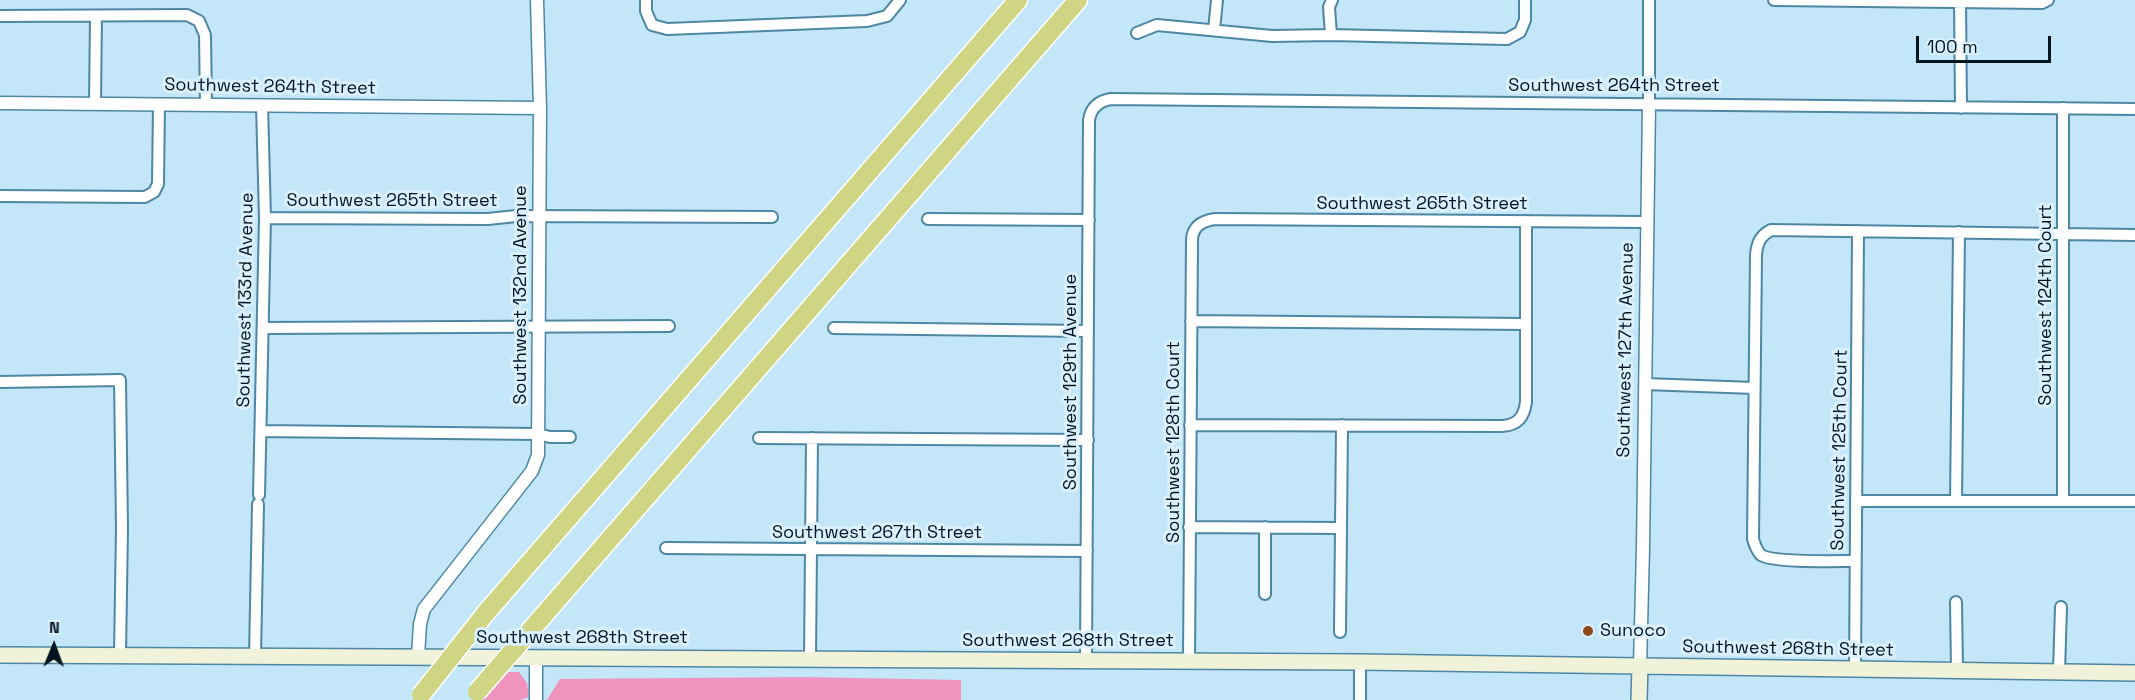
<!DOCTYPE html>
<html>
<head>
<meta charset="utf-8">
<style>
  body { margin:0 }
  #map { position:relative; width:2135px; height:700px; overflow:hidden; background:#c3e6f8; font-family:"Space Grotesk",sans-serif }
  canvas { display:block }
  .north { position:absolute; left:24px; top:616px; width:60px; height:60px; -webkit-text-stroke:4px #daf1fd; paint-order:stroke; rotate:1deg; font-size:16px; font-weight:700; line-height:24px; text-align:center; color:#001520 }
  .north::after { content:''; display:block; margin:auto; width:21px; height:27px; background:#001520; clip-path:polygon(50% 0,100% 100%,50% 72%,0 100%) }
  .scale { position:absolute; left:1916px; top:36px; width:135px; height:27px; box-sizing:border-box; border:3px solid #001520; border-top:0; padding-left:8px; font-size:18px; line-height:21px; white-space:nowrap; color:#001520; -webkit-text-stroke:4px #daf1fd; paint-order:stroke }
</style>
</head>
<body>
<div id="map">
<canvas width="2135" height="700"></canvas>
<div class="north">N</div>
<div class="scale">100 m</div>
</div>
<script>
const ctx = document.querySelector('canvas').getContext('2d');
ctx.lineJoin = 'round';
function paint(path, color) {
  ctx.fillStyle = color;
  ctx.fill(path, 'evenodd');
}
function stroke(path, color, width, dash) {
  ctx.strokeStyle = color;
  ctx.lineWidth = width;
  ctx.lineCap = dash ? 'butt' : 'round';
  ctx.setLineDash(dash || []);
  ctx.stroke(path);
}
function write(font, color, halo, rows, align = 'center') {
  ctx.font = font + ' "Space Grotesk",sans-serif';
  ctx.lineWidth = 6;
  ctx.setLineDash([]);
  ctx.textBaseline = 'middle';
  ctx.strokeStyle = halo;
  ctx.fillStyle = color;
  for (const [text, x, y, turn = 0] of rows) {
    ctx.save();
    ctx.translate(x, y);
    ctx.rotate((+turn || 0) * Math.PI / 180);
    ctx.textAlign = isNaN(turn) ? turn : align;
    if (halo) ctx.strokeText(text, 0, 0);
    ctx.fillText(text, 0, 0);
    ctx.restore();
  }
}
const green = new Path2D(`
  M508,672H519L527,683L529,697L520,700H483Z
  M803,677L961,680V700H547L560,679Z`);
const minor = new Path2D(`
  M646,0V11L652,25L667,29L867,21L887,16L900,0
  M1774,0L2042,3L2048,0
  M1960,0L1961,108
  M0,16L187,15L199,21L205,35L206,105
  M1214,30L1217,0
  M1137,33L1157,25L1272,36L1331,35L1507,39L1520,32L1525,20V0
  M1331,35L1329,7L1332,0
  M95,103L96,16
  M1649,104V0
  M2063,108V501
  M0,196L145,197L154,192L158,184L159,104
  M265,218L488,219L516,216L772,217
  M928,219L1089,220
  M1191,321L1526,324
  M263,328L669,326
  M834,328L1088,331
  M0,382L120,380L122,528L120,654
  M1645,384L1754,388
  M1190,425L1502,426C1518,425 1524,417 1526,402V221
  M261,431L538,434L550,437H570
  M759,438L1088,440
  M259,495L265,218L262,105
  M1856,501H2135
  M1956,501L1959,232
  M1189,527L1340,528
  M666,548L1087,551
  M1855,561C1837,561 1773,563 1761,555C1756,550 1755,545 1753,539L1756,255C1757,243 1760,236 1771,230L2135,235
  M1265,594V527
  M1956,602L1957,670
  M1340,632L1342,425
  M255,656L258,504
  M810,659L812,438
  M1086,660L1089,120C1091,107 1099,101 1111,99L2135,109
  M1189,661L1192,239C1193,226 1202,221 1215,219L1647,222
  M1855,669L1858,231
  M2059,672L2061,607
  M1360,700V662`);
const tertiary = new Path2D(`
  M0,103L540,108
  M418,656L420,624L424,609L532,471L538,455L540,108L537,0
  M536,658V700
  M1640,666L1643,548L1649,104`);
const secondary = new Path2D(`
  M0,655L1360,662L2135,673
  M1639,700L1640,666`);
const motorway = new Path2D(`
  M485,614L1018,0
  M543,616L1078,0`);
const motorwayBridge = new Path2D(`
  M477,692L543,616
  M421,695L485,614`);
const markers = [
  [1588,631,6,"#8d491b"]
];
const streetNames = [
  ["Southwest 264th Street",1614,86],
  ["Southwest 264th Street",270,87,1],
  ["Southwest 265th Street",392,201],
  ["Southwest 265th Street",1422,204],
  ["Southwest 132nd Avenue",521,295,-90],
  ["Southwest 133rd Avenue",246,300,-89],
  ["Southwest 124th Court",2046,305,-90],
  ["Southwest 127th Avenue",1626,350,-89],
  ["Southwest 129th Avenue",1071,382,-90],
  ["Southwest 128th Court",1174,442,-90],
  ["Southwest 125th Court",1840,450,-89],
  ["Southwest 267th Street",877,533],
  ["Southwest 268th Street",582,638],
  ["Southwest 268th Street",1068,641],
  ["Southwest 268th Street",1788,649,1]
];
const poiNames = [
  ["Sunoco",1600,631]
];
paint(green, '#ef94be');
stroke(minor, '#4d87a3', 14);
stroke(tertiary, '#4d87a3', 15);
stroke(secondary, '#4d87a3', 18);
stroke(motorway, '#fff', 21);
stroke(minor, '#fff', 10);
stroke(tertiary, '#fff', 12);
stroke(secondary, '#f1f2da', 15);
stroke(motorway, '#d0d583', 18);
stroke(motorwayBridge, '#fff', 21, []);
stroke(motorwayBridge, '#d0d583', 18);
for (const [x, y, r, color] of markers) {
  const dot = new Path2D();
  dot.arc(x, y, r, 0, 2 * Math.PI);
  ctx.fillStyle = color;
  ctx.fill(dot);
  stroke(dot, '#daf1fd', 2);
}
write('18px', '#001520', '#daf1fd', streetNames);
write('18px', '#001520', '#daf1fd', poiNames, 'left');
</script>
</body>
</html>
